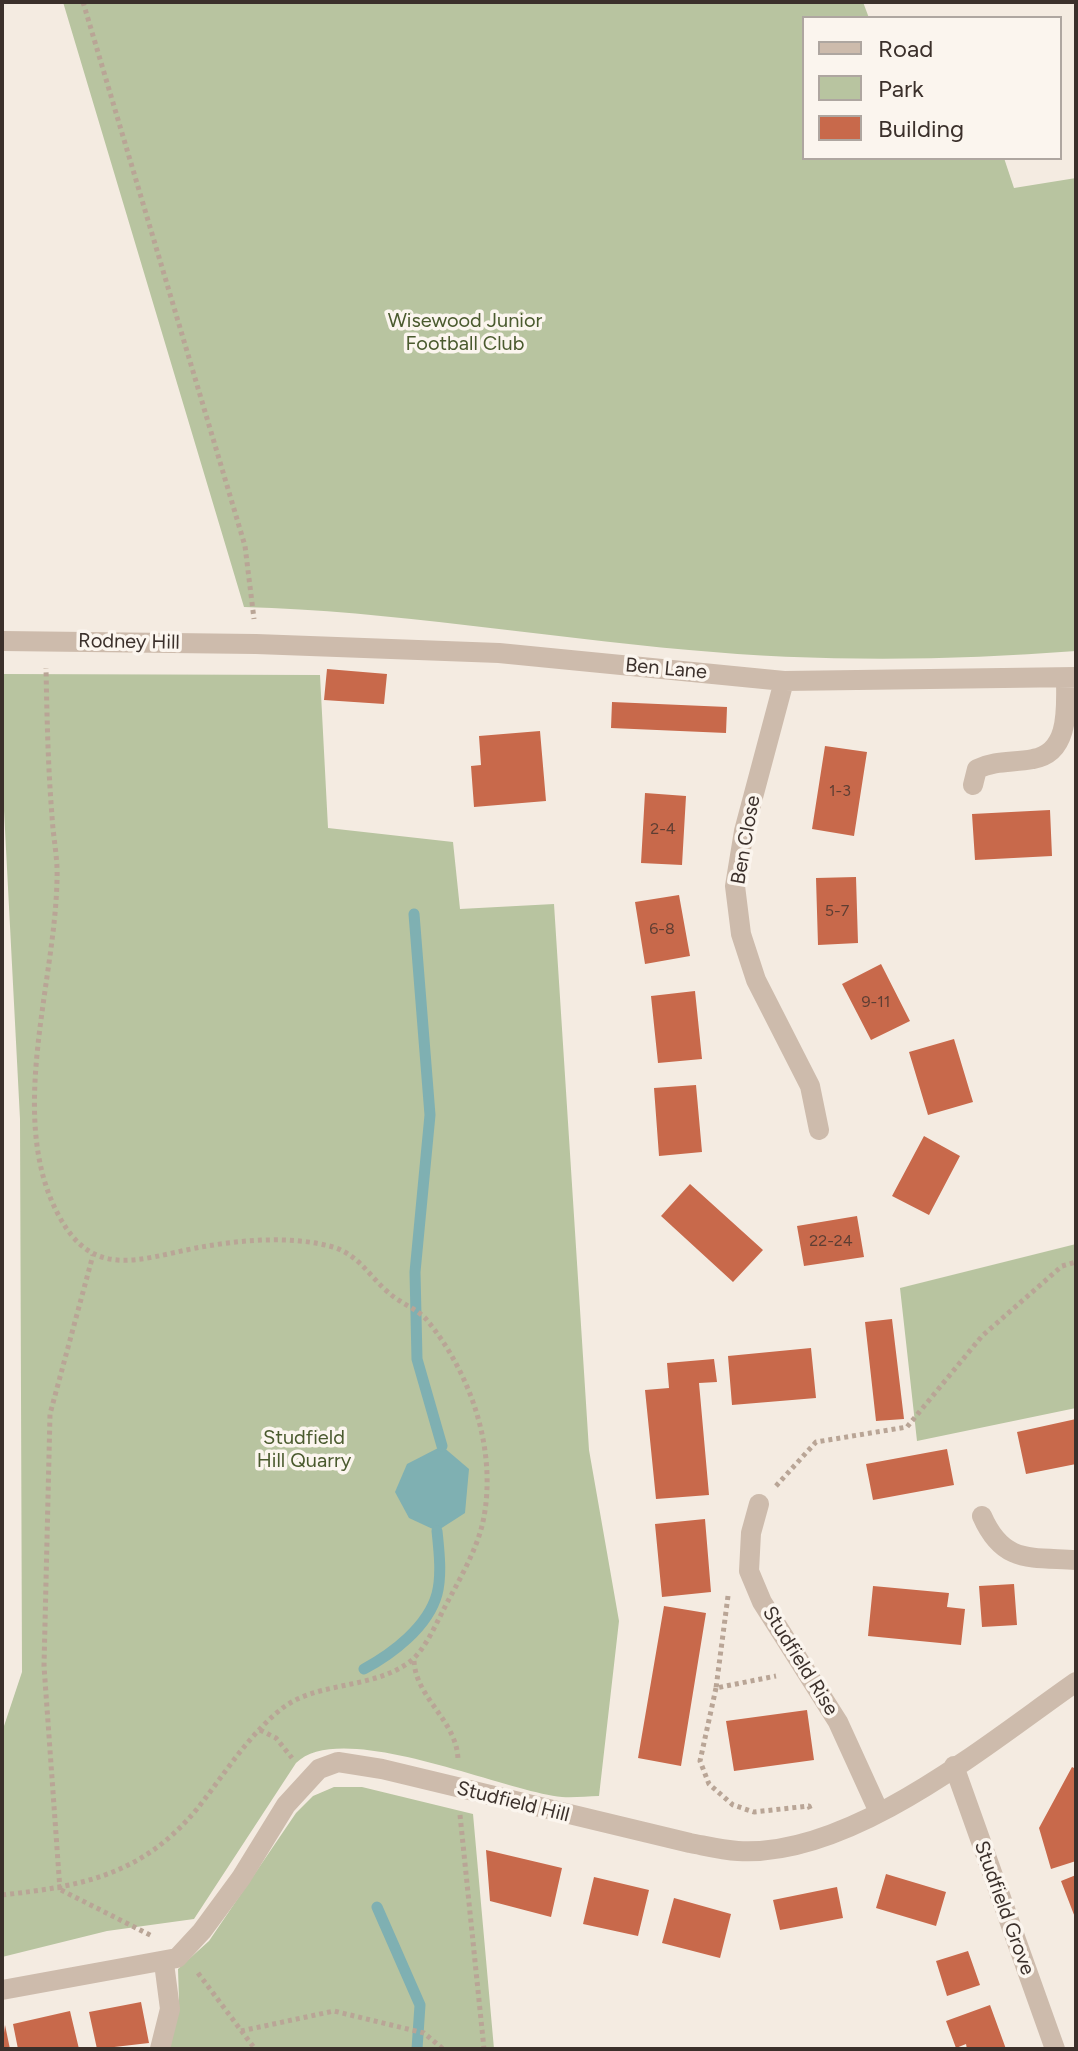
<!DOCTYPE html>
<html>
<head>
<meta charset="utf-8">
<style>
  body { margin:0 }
  #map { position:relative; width:1078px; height:2051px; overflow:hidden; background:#f4ebe1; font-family:Figtree,sans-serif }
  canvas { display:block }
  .frame { position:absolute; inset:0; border:4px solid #3b302b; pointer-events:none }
  .legend { position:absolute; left:802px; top:16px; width:260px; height:144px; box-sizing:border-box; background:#fbf5ee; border:2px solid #aea6a0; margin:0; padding:10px 14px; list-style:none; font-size:24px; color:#3b302b }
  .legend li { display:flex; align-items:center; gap:16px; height:40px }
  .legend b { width:40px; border:2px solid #aea6a0 }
</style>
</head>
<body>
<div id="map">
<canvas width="1078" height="2051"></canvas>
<div class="frame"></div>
<ul class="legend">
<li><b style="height:10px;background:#cdbbac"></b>Road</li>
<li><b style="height:22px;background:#b8c4a0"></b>Park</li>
<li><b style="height:22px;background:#c8694b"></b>Building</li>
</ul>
</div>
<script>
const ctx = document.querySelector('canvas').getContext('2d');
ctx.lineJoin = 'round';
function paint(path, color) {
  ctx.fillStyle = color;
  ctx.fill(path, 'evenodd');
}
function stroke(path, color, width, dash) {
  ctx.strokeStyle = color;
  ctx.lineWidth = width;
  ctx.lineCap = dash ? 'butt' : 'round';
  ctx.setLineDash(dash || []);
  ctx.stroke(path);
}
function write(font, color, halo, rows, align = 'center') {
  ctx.font = font + ' Figtree,sans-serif';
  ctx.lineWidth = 7;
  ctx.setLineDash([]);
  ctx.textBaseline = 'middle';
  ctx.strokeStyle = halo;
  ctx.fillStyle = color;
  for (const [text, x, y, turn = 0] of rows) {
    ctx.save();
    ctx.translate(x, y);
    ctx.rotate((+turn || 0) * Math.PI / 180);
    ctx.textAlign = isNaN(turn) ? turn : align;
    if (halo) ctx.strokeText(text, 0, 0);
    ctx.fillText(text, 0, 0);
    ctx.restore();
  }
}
const green = new Path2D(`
  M63,2H863L869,18H804V158H1004L1014,188L1076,178V651C947,661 818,662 689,650C541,637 393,611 244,607Z
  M2,674L320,675L328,828L453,842L460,909L554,904L589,1450L619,1621L599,1796C587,1796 574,1798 562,1797C503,1791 341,1718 296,1763L194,1919L107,1931L2,1957V1732L22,1672L20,1119L2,772Z
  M1076,1244V1408L917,1441L900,1288Z
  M334,1787H362L473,1814L494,2049H168L179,2001L178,1969L209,1941L296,1813L313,1796Z`);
const water = new Path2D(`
  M442,1446L469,1469L465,1513L437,1531L409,1518L395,1492L407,1464Z`);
const stream = new Path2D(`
  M414,914L430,1115L415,1272L417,1359L442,1446
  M364,1669C392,1654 428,1627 437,1594C442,1575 439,1550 437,1531
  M377,1907L420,2005L417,2049`);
const building = new Path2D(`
  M327,669L387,674L384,704L324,700Z
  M612,702L727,707L726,733L611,728Z
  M540,731L546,801L474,807L471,766L481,765L479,736Z
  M825,746L867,752L854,836L812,829Z
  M645,793L686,796L682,865L641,863Z
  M1050,810L1052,856L975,860L972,814Z
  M856,877L858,943L818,945L816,878Z
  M679,895L690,956L645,964L635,902Z
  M881,964L910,1021L871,1040L842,984Z
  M695,991L702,1059L658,1063L651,996Z
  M954,1039L973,1102L928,1115L909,1052Z
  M696,1085L702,1152L659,1156L654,1088Z
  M924,1136L960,1156L929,1215L892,1196Z
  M690,1184L763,1250L733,1282L661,1216Z
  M857,1216L864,1257L804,1266L797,1226Z
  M892,1319L904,1419L876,1421L865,1322Z
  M811,1348L816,1398L732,1405L728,1356Z
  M714,1359L717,1382L699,1383L709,1495L656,1499L645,1390L669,1388L667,1363Z
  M1076,1419V1464L1026,1474L1017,1432Z
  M947,1449L954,1485L873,1500L866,1464Z
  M705,1519L711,1592L662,1597L655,1524Z
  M1014,1584L1017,1625L982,1627L979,1586Z
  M873,1586L949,1593L947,1607L965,1609L961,1645L868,1636Z
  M664,1606L706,1613L681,1766L638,1758Z
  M807,1710L814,1760L734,1771L726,1721Z
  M1072,1767L1076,1769V1861L1051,1869L1039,1828Z
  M486,1850L562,1868L551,1917L490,1901Z
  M886,1874L946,1892L936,1926L876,1908Z
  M1076,1875V1920L1061,1881Z
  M594,1877L649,1890L638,1936L583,1924Z
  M837,1887L843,1918L780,1930L773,1900Z
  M674,1898L731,1914L720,1958L662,1943Z
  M968,1951L980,1985L947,1996L936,1961Z
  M141,2002L149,2043L97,2049L89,2012Z
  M990,2005L1006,2049H967L966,2044L956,2048L946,2021Z
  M70,2011L79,2049H18L13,2024Z
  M5,2025L10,2049H2Z`);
const path = new Path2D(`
  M83,2L245,546L254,619
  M776,1486L816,1442L907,1427L982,1336L1062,1266L1076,1262
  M728,1596L716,1688L776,1676
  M414,1661C416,1699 458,1721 458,1761
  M716,1688L700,1761L709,1784L733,1805L754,1812L809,1806L811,1811
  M260,1730L276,1738L292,1758
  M460,1815L484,2049
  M60,1890L44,1666L50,1414L93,1255
  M61,1890L152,1936
  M2,1895C83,1886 142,1875 197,1809C224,1775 246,1738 280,1710C315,1681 370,1690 408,1663C425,1652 438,1619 448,1601C461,1577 475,1552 482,1526C499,1455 472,1374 426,1319C417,1309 400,1303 389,1293C369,1276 359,1255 333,1247C291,1235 239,1240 196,1248C139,1259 93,1280 59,1216C6,1119 55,984 57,880C58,858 53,837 52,816C48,767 47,718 46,668
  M198,1973L255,2049
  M241,2031L334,2011L424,2033L443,2049`);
const minor = new Path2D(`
  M2,641L256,644L499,653L784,681L1076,677
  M784,681L744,831L735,886L741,934L756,980L810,1086L819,1130
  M973,785L977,769C997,760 1012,763 1033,759C1071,753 1066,705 1066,678
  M759,1504L751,1533L749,1571L762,1602L838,1722L879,1812
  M982,1516C1003,1564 1030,1557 1076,1560
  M954,1766L1055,2049
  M2,1990L177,1958L202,1931L241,1878L286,1805L319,1769L338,1762L382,1769L690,1843C706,1846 722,1850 738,1851C851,1858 987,1744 1076,1682
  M160,2049L170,2009L164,1963`);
const numberNames = [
  ["1-3",840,791],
  ["2-4",663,829],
  ["5-7",837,911],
  ["6-8",662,929],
  ["9-11",876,1002],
  ["22-24",831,1241]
];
const parkNames = [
  ["Wisewood Junior",465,321],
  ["Football Club",465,344],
  ["Studfield",304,1438],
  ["Hill Quarry",304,1461]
];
const streetNames = [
  ["Rodney Hill",129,642,1],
  ["Ben Lane",666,669,5],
  ["Ben Close",746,840,-80],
  ["Studfield Rise",800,1661,58],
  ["Studfield Hill",513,1802,14],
  ["Studfield Grove",1004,1908,70]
];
paint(green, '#b8c4a0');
paint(water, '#7fb0b2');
stroke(stream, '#7fb0b2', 11);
paint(building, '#c8694b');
stroke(path, '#b9a596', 5, [4, 4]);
stroke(minor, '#cdbbac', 20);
write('16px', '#5e3e33', null, numberNames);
write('20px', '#4a5a2e', '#fbf5ee', parkNames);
write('20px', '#3b302b', '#fbf5ee', streetNames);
</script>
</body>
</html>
